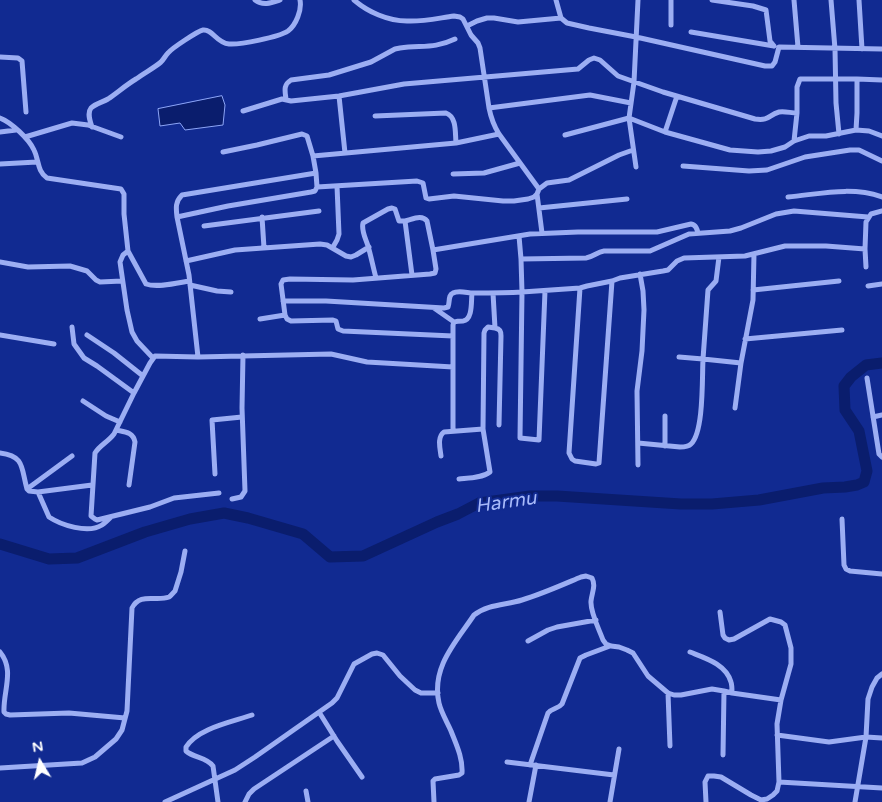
<!DOCTYPE html>
<html>
<head>
<meta charset="utf-8">
<style>
  body { margin:0 }
  #map { position:relative; width:882px; height:802px; overflow:hidden; background:#112a91; font-family:"Varela Round",sans-serif }
  canvas { display:block }
  .north { position:absolute; left:15px; top:737px; width:50px; height:50px; -webkit-text-stroke:4px #112a91; paint-order:stroke; rotate:351deg; font-size:14px; font-weight:700; line-height:20px; text-align:center; color:#fff }
  .north::after { content:''; display:block; margin:auto; width:18px; height:22px; background:#fff; clip-path:polygon(50% 0,100% 100%,50% 72%,0 100%) }
</style>
</head>
<body>
<div id="map">
<canvas width="882" height="802"></canvas>
<div class="north">N</div>
</div>
<script>
const ctx = document.querySelector('canvas').getContext('2d');
ctx.lineJoin = 'round';
function paint(path, color) {
  ctx.fillStyle = color;
  ctx.fill(path, 'evenodd');
}
function stroke(path, color, width, dash) {
  ctx.strokeStyle = color;
  ctx.lineWidth = width;
  ctx.lineCap = dash ? 'butt' : 'round';
  ctx.setLineDash(dash || []);
  ctx.stroke(path);
}
function write(font, color, halo, rows, align = 'center') {
  ctx.font = font + ' "Varela Round",sans-serif';
  ctx.lineWidth = 4;
  ctx.setLineDash([]);
  ctx.textBaseline = 'middle';
  ctx.strokeStyle = halo;
  ctx.fillStyle = color;
  for (const [text, x, y, turn = 0] of rows) {
    ctx.save();
    ctx.translate(x, y);
    ctx.rotate((+turn || 0) * Math.PI / 180);
    ctx.textAlign = isNaN(turn) ? turn : align;
    if (halo) ctx.strokeText(text, 0, 0);
    ctx.fillText(text, 0, 0);
    ctx.restore();
  }
}
const water = new Path2D(`
  M222,96L225,105L223,125L185,130L180,123L160,126L158,109Z`);
const river = new Path2D(`
  M0,544L49,559L77,558L145,532L190,519L224,513L248,518L303,534L330,557L363,556L437,522L458,514L479,503L530,496H557L681,504H712L759,500L823,488L845,487L857,485L864,482L867,471L859,431L845,410L844,386L851,377L866,365L882,363`);
const minor = new Path2D(`
  M255,0C263,6 271,3 280,0
  M354,0C368,12 388,21 407,21C422,22 439,18 454,16L460,17L463,19L471,35L478,43L480,48L489,108C491,118 494,126 499,134L539,189
  M556,0L561,18L567,23L589,28L636,37L765,66H772L775,62L779,47L882,49
  M712,0L753,6L766,10L770,41L774,46
  M794,0L798,47
  M831,0L835,49L836,103L839,134
  M859,0L862,49
  M671,25V0
  M467,26L477,21L487,18H494L518,22L561,18
  M691,32L774,46
  M0,57L18,58L22,61L26,112
  M339,96L345,153
  M286,99C285,91 283,85 291,80L329,75L371,62L395,49L400,48C422,45 434,49 455,39
  M489,108L590,95L631,103
  M243,111L282,99L291,101L339,96L404,84L578,69L589,60L594,58L600,60L618,76L663,92L755,119C770,121 768,115 779,112C785,111 791,113 797,113
  M375,116L446,113C457,117 455,133 456,143
  M0,118C11,122 29,139 34,150C39,160 37,171 47,178L121,189L124,194V214L128,251L146,284C157,288 177,283 189,281
  M92,127C90,121 87,113 91,108C95,104 103,102 108,99C117,93 126,85 136,79C144,73 154,68 161,62C164,59 165,56 168,53C172,48 198,31 203,30C213,29 216,43 229,44C240,45 279,37 288,31C296,25 302,10 300,0
  M856,130L857,113V79
  M0,132L16,130
  M665,132L677,96
  M565,135L629,118L665,132L730,150L758,152L771,151L785,147L794,141L809,136H826L856,130L869,131L882,136
  M25,137L72,123L88,125L121,137
  M794,141L797,113V87L800,79H857L882,80
  M223,152L257,145L302,134L307,136L313,156L456,143L499,134
  M0,164L37,162
  M683,166L749,171L767,170L805,157L850,150H859L882,161
  M636,167L629,118L634,82L638,0
  M316,173L317,187L417,181L423,183L426,198L429,199L454,196L503,201H514L528,199L534,197L537,194L539,189L547,183L569,180L619,155L633,150
  M453,174L484,173L520,163
  M537,194L542,233
  M788,197C820,194 851,186 882,197
  M539,208L627,199
  M177,217L228,206L311,192L315,191L317,187
  M262,217L264,248
  M204,226L319,211
  M333,247L337,240L339,234L337,186
  M865,249L866,267
  M128,251L123,255L120,262L127,310L132,332L137,341L153,358
  M719,257L716,281L708,290L703,359L741,363
  M521,259L586,258C593,257 597,252 604,251H650L689,234L730,231L741,228L776,214L794,211L868,217
  M186,261L235,250L320,244L327,245L346,256L351,257L356,255L369,247
  M0,262L28,267L70,266L87,271L96,280L100,282L122,281
  M412,275L405,221C413,219 422,214 427,221L433,250
  M376,278C373,267 371,256 368,246C366,239 361,231 363,223L388,209L392,208L395,209L399,221H405
  M190,285L217,291L231,292
  M868,286L882,284
  M580,288L569,453L572,459L575,461L596,464L599,463L612,281
  M753,290L839,281
  M545,291L539,440L520,438L522,292L580,288L587,286L612,281L620,278L663,271L668,270L677,261L684,258L745,256L785,246H826L865,249L866,222L871,214L882,211
  M283,301H326L444,308L448,307C450,302 448,295 453,293C458,290 468,293 473,293C489,293 506,293 522,292L521,259L519,236
  M434,308L454,322
  M260,319L285,315
  M72,327L74,344L84,358L97,366L134,393
  M495,328C500,329 501,331 501,336L499,425
  M0,335L54,344
  M87,335L114,353L143,376
  M453,336L343,331L338,329L336,321L333,320L291,321L287,319L285,315L281,284L283,280L290,279L353,280L430,274L435,273L436,269L433,250L530,234L578,232H657L691,224C696,225 697,229 698,233
  M745,339L842,330
  M198,357L189,275L177,217C176,208 175,202 182,195L316,173L313,156
  M867,378L879,454L882,457
  M83,401L106,416L120,422
  M735,408L741,363L753,300L754,254
  M873,417L882,415
  M116,430C125,432 133,432 135,442L129,485
  M453,430V325L454,322C457,321 460,321 463,321C473,320 471,301 472,293
  M638,443L680,447C684,447 688,447 691,444C704,432 702,377 703,359L679,357
  M665,446V416
  M0,453C25,456 21,468 27,489L29,491L38,492L92,485
  M441,456C440,448 437,437 444,432L483,429
  M638,465L637,391L642,351L644,310L643,291L640,274
  M215,474L212,420L242,417
  M459,479C469,478 482,478 490,472L483,429L484,333L485,330L488,327L495,328L493,293
  M27,489L72,456
  M38,492L49,517C61,525 88,534 102,525C105,523 108,520 111,517
  M219,493L174,498L150,507L97,520L95,519L91,516L95,453C100,445 108,442 114,434L134,393L150,363L155,356L198,357L331,354L367,362L453,367
  M232,499L241,497L245,491L242,408L243,355
  M842,519L844,565L846,569L850,571L882,574
  M528,641L548,630L557,627L596,620
  M0,652C15,670 3,691 4,712L6,714L10,715L69,713L125,718
  M690,652C705,658 726,664 731,682C732,685 732,690 732,693
  M668,693L670,746
  M319,712L337,741L362,777
  M777,735L829,742L866,737L882,738
  M723,755L724,691L732,693L781,700
  M507,762L614,775
  M530,765L548,713C552,708 558,709 562,704L580,658L586,655L610,646
  M0,768L82,763L95,757L116,739L122,730L127,711L132,608C140,592 156,602 169,597C171,596 173,593 175,591L181,572L185,551
  M779,782L882,788
  M306,791L308,802
  M165,802L235,770L255,757L332,703L337,698L354,664L372,654L377,653L383,655L400,676L415,690L421,693H438
  M218,802L213,766C206,757 194,758 186,751V747C198,728 232,722 252,715
  M245,802L249,794L254,789L334,736
  M434,802L433,781L435,779L459,775L462,773C463,758 456,744 451,731C447,722 441,712 439,703C431,667 456,642 474,615C488,604 506,605 522,600C542,594 562,585 581,577L586,576L592,578C596,586 592,592 591,601C590,612 599,629 603,640L606,644L611,646L619,647L627,650L633,653L648,676L668,693L674,695H681L712,689L724,691
  M529,802L536,765
  M610,802L619,749
  M706,802L705,782L708,776H714L721,777L751,795L761,800L767,799L773,795L777,791L779,782L777,724L781,700L791,664V648L785,625L781,622L770,619L734,639L729,640L725,638L723,635L720,612
  M855,802L866,737L868,699L872,687L877,678L882,674`);
const waterNames = [
  ["Harmu",506,503,-8]
];
paint(water, '#0a1d6d');
stroke(water, '#8da5f6', 1);
stroke(river, '#0a1d6d', 11);
stroke(minor, '#9caef3', 5);
write('italic 19px', '#a8bafa', '#112a91', waterNames);
</script>
</body>
</html>
